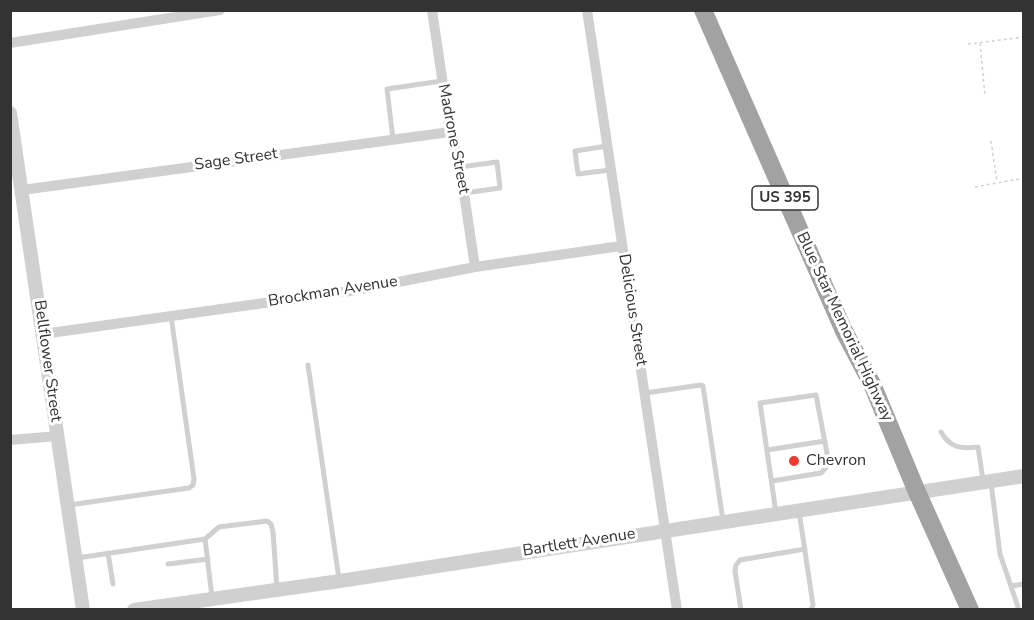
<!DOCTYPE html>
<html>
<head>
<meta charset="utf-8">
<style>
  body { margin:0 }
  #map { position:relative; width:1034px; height:620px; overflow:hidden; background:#fff; font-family:"Nunito Sans",sans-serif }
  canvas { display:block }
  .frame { position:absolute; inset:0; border:12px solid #333; pointer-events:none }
</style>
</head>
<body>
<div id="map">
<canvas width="1034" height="620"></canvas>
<div class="frame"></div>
</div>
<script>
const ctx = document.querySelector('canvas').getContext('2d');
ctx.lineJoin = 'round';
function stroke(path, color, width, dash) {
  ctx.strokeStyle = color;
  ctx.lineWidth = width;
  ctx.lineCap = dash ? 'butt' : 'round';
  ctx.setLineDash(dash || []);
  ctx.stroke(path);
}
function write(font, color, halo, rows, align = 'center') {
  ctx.font = font + ' "Nunito Sans",sans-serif';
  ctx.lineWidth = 6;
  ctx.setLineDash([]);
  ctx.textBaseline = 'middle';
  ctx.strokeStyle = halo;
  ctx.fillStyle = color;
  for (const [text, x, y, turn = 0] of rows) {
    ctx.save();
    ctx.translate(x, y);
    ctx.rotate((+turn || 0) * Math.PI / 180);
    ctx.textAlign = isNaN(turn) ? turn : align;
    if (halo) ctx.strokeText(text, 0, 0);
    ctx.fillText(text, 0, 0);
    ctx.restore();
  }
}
const path = new Path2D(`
  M980,43L985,96
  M968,44L1024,37
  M991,141L997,182
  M975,187L1024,178`);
const service = new Path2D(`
  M393,139L387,89L442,81
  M607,146L575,151L578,174L610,170
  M460,167L497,162L500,188L464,193
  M308,365L339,579
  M645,393L701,385L703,386L723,521
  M941,432C950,448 961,449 978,447L983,480
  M767,450L825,441
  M772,481L821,473L829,464L816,395L760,403L776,513
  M991,483L1000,554L1019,610
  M69,505L189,488L193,485L194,479L171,316
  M799,511L813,605L811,610
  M205,539L212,597
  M108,553L113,584
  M77,558L205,539L219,527L267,521L271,524L273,532L277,589
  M168,564L208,559
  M1011,586L1024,584
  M741,610L735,571L736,565L740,560L805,549`);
const minor = new Path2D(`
  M432,10L450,132L460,167L475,267
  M587,10L677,610
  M10,43L220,10
  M22,190L450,132
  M43,334L357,290L475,267L621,246
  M10,440L58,436`);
const tertiary = new Path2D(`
  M10,113L83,610
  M134,610L340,581L1024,476`);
const trunk = new Path2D(`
  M703,10L789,206L844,331L872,384L917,492L970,610`);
const markers = [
  [794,461,6,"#f1382e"]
];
const shields = [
  [785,198,66]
];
const shieldNames = [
  ["US 395",785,198]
];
const streetNames = [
  ["Madrone Street",453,139,79],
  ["Sage Street",236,160,-8],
  ["Brockman Avenue",333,292,-9],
  ["Delicious Street",632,310,81],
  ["Blue Star Memorial Highway",844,327,65],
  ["Bellflower Street",47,361,82],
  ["Bartlett Avenue",579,543,-9]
];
const poiNames = [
  ["Chevron",806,461]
];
stroke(path, '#d0d0d0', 1.5, [3, 3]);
stroke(service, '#d0d0d0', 5);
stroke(minor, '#d0d0d0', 10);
stroke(tertiary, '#d0d0d0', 14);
stroke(trunk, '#a2a2a2', 18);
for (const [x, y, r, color] of markers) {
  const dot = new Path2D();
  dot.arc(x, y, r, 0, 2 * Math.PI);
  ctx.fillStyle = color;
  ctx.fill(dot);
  stroke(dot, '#fff', 2);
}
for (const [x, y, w] of shields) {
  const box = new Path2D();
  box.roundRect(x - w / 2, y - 12, w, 24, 4.5);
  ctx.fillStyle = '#fff';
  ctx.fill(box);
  stroke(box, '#333', 1.5);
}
write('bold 15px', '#333', null, shieldNames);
write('16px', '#333', '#fff', streetNames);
write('16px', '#333', '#fff', poiNames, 'left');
</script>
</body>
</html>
